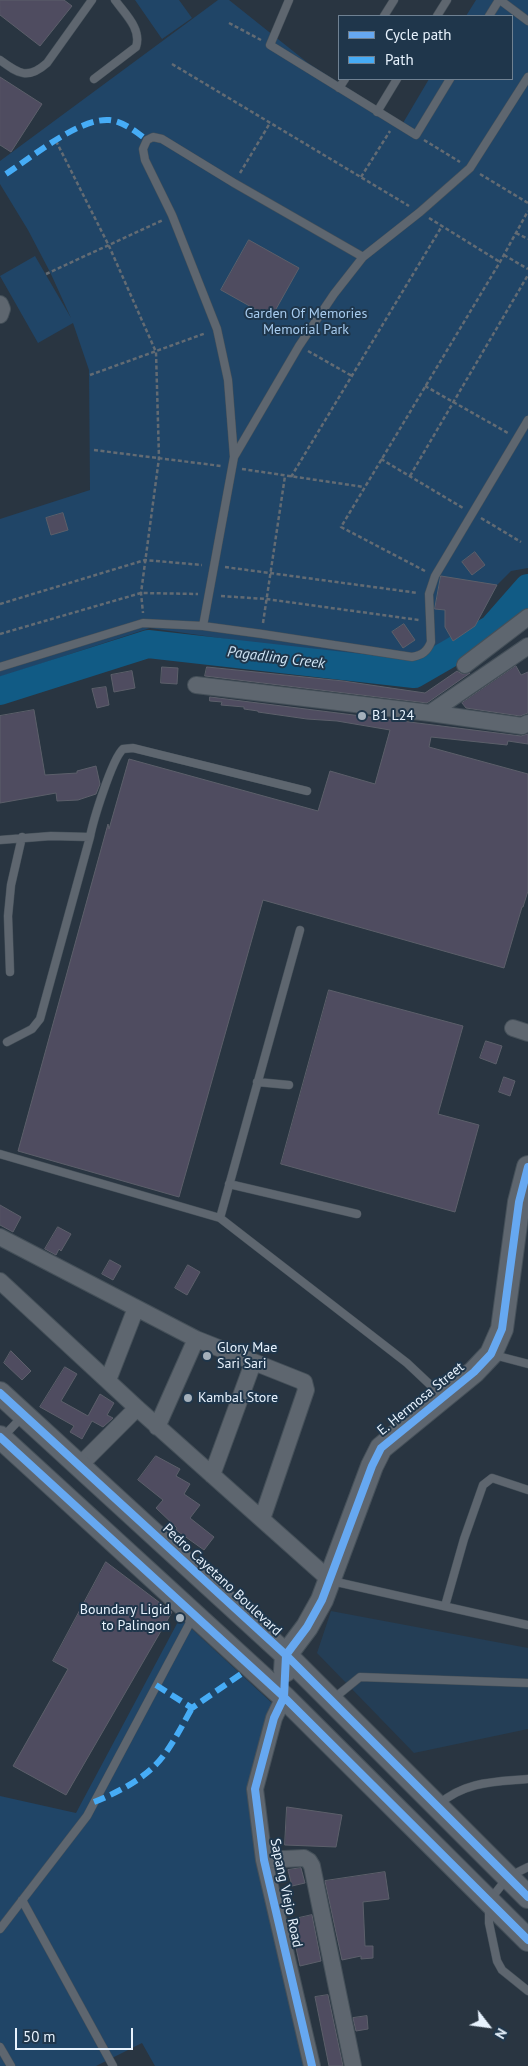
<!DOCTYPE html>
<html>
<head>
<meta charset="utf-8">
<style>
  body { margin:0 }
  #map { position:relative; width:528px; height:2066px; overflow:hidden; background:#293541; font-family:"PT Sans",sans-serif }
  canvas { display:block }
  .legend { position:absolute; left:338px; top:15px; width:175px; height:65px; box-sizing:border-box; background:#1f364b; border:1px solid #6f8192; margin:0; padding:6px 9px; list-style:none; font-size:15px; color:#e7f2fd }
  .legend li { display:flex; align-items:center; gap:10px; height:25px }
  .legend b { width:25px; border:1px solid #6f8192 }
  .north { position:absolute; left:463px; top:2001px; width:50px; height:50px; -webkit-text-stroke:4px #1f364b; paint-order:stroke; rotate:120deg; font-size:14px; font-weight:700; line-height:20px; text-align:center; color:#e7f2fd }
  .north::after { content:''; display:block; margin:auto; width:18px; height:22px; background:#e7f2fd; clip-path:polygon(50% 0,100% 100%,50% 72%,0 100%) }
  .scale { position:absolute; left:15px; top:2028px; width:118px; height:22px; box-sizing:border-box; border:2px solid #e7f2fd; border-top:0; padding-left:6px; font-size:15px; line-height:18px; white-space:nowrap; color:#e7f2fd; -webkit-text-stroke:4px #1f364b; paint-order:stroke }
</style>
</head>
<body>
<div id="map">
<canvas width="528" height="2066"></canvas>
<ul class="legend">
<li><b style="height:6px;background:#66a8f1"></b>Cycle path</li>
<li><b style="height:6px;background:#46acf6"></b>Path</li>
</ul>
<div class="north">N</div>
<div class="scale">50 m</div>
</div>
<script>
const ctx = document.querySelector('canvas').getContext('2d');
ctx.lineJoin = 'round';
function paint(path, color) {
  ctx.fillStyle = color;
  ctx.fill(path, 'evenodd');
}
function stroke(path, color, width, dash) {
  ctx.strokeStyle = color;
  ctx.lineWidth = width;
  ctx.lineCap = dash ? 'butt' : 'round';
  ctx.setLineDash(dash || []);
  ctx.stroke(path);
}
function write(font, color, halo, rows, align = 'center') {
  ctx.font = font + ' "PT Sans",sans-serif';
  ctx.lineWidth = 4;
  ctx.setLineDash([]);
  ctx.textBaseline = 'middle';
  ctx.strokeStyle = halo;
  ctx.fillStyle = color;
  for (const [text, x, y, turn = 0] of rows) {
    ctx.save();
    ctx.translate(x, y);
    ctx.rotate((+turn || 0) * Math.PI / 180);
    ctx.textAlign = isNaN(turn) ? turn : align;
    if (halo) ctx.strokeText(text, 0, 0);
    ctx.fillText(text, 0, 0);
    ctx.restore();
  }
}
const built = new Path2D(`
  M331,1611L528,1648V1729L414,1753L317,1653Z`);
const green = new Path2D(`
  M135,0H179L192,18L162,39Z
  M218,0H229L308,63L403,123L429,79H512V16H466L476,0H528V568L511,571L497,585L475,626L453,641L406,665L150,628L0,677V519L90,490L89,370L73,323L38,343L0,276L35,256L71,318L50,272L28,230L0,184V161Z
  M180,1618L273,1704L249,1795L306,2066H155L142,2043L96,2066H0V1796L76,1813Z`);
const river = new Path2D(`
  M0,691L148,644L414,674L492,629L528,588`);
const building = new Path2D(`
  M0,0H64L72,6L40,46L0,15Z
  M0,77L42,104L11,152L0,145Z
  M249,240L299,268L271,318L221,290Z
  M63,513L68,530L51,535L46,518Z
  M475,552L485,565L472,575L462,562Z
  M441,576L497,585L475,626L453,641L445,627V610L435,609Z
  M404,624L415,640L403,648L392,632Z
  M516,666L521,675L528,672V713L520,716L466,708L462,703Z
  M162,667L178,668L177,684L161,683Z
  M207,667L343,681L425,693L457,671L462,674L470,673L427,703L205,676Z
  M132,671L135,688L114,692L111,675Z
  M106,687L109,705L97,708L92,689Z
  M210,697L521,736L528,734V744L508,741L507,745L431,737L429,747L528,774V891L523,907H522L504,968L263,900L179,1197L18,1151L108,824L109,829L129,759L318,811L330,771L375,784L390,730L337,721L307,719L258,712V711L244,709V707L221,705L222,702L210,701Z
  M34,710L45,775L77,773V771L96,766L100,784L96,794L78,800L57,801L56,793L0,803V716Z
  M329,990L463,1026L438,1114L479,1125L455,1212L281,1164Z
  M486,1041L502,1046L496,1064L480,1058Z
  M504,1077L515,1081L510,1096L499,1092Z
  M0,1205L21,1217L13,1232L0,1225Z
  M58,1227L71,1234L61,1251L59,1249L56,1255L45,1249Z
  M110,1260L121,1266L113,1280L102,1274Z
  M188,1265L200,1272L187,1295L175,1288Z
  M11,1351L31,1371L22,1380L4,1363Z
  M65,1367L77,1374L61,1401L88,1416L100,1394L114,1403L107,1415L113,1418L103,1427L92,1421L82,1439L70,1432L74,1426L40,1407Z
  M156,1456L180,1469L176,1476L190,1484L184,1494L200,1505L190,1518L214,1537L204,1550L176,1530L177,1528L156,1508L163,1500L138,1480Z
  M106,1562L172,1612L66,1795L13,1766L68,1669L53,1661Z
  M287,1807L342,1815L336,1847L285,1845Z
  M301,1868L305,1883L292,1886L288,1870Z
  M385,1872L389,1899L363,1902L365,1946H373V1958L361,1959V1956L342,1960L325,1881Z
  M312,1915L321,1961L300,1966L290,1920Z
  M328,1995L343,2066H329L315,1997Z
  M367,2016L368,2029L356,2031L353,2018Z`);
const path = new Path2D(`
  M229,23L261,40
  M172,64L409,206
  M424,140L460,162
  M56,141L109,246L156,352L159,458L141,593L143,613
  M240,173L270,123
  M480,174L528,203
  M361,177L390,131
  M429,218L500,262
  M516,233L528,239
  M504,255L528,269
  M46,274L163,220
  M308,351L352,376
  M90,375L206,333
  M425,386L508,433
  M94,450L221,466
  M381,459L463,508
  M242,469L364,487
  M410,476L528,275
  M291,477L442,226
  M481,518L521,542
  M225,567L418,593
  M425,571L341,527L500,262L528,211
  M221,596L266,599L419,620
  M0,604L145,560L202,565
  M263,623L285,476
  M0,634L141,593L198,594`);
const lane = new Path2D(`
  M289,0L270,45L416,135L450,79
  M500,0L528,21
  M384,16L394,0
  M437,16L447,0
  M489,16L499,0
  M0,60C19,74 28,80 47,63L92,0
  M94,79L136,47C142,29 125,14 115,0
  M339,88L345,79
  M377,112L397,79
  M234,457L228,380L217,329L172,215L145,160L143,149L147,140L153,137L162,139L234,183L363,257
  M203,626L234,457L299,346L334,294L363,257L420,212L470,168L528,77
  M0,667L143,623L203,626L262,634L412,657C422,655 427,652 431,642L429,594L435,576L528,420
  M90,837C93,821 112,759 123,749L133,748L307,791
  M0,840L51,836L90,837L40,1019L32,1029L7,1042
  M10,972L8,916L11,885L22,837
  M257,1082L289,1085
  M0,1154L220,1218L300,930
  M229,1184L357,1214
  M220,1218L407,1363L441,1395
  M494,1355L528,1364
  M2,1438L22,1417
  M332,1581L528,1625
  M445,1606L464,1539L483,1485L492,1478L528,1490
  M333,1699L360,1677L528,1683
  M439,1804C466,1781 494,1782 528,1779
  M528,1867L508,1877L489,1901V1923L497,1961L502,1970L528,1991
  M22,1900L113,2066
  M0,1929L87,1816L193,1617
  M0,2047L11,2066`);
const street = new Path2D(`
  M0,304L2,309L0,315
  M465,665L528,617
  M196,685L430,713L522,726L528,723
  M430,713L528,646
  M513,1028L528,1033
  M0,1237L196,1339L304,1382L306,1390L262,1519
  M0,1281L137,1408L330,1580
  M108,1380L136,1308
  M157,1427L196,1339
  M79,1466L137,1408
  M212,1475L253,1363
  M284,1697L274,1718L255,1789L264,1860L312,2066
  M264,1860L304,1858L309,1861L312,1866L353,2066`);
const secondary = new Path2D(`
  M0,1393L286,1655L528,1897
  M0,1437L284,1697L528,1940
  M285,1671L286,1655L307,1627L322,1600L372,1466L381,1448L474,1372L491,1354L502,1329L519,1202L528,1167`);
const quiet = new Path2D(`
  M6,174C32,157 79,118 109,120C123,121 136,132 147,140
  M156,1685L192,1708L241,1674
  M94,1802C119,1792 148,1777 164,1755C175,1740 183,1724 192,1708`);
const cycleway = new Path2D(`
  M0,1393L286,1655L528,1897
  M0,1437L284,1697L528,1940
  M312,2066L264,1860L255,1789L274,1718L284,1697L286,1655L307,1627L322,1600L372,1466L381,1448L474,1372L491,1354L502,1329L519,1202L528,1167`);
const markers = [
  [362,716,5,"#a4b0bb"],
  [207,1356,5,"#a4b0bb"],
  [188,1398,5,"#a4b0bb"],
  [180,1618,5,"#a4b0bb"]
];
const parkNames = [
  ["Garden Of Memories",306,314],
  ["Memorial Park",306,330]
];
const poiNames = [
  ["B1 L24",372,716],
  ["Glory Mae",217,1348],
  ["Sari Sari",217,1364],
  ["Kambal Store",198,1398],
  ["Boundary Ligid",170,1610,"right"],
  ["to Palingon",170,1626,"right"]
];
const streetNames = [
  ["E. Hermosa Street",421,1399,-39],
  ["Pedro Cayetano Boulevard",222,1580,43],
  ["Sapang Viejo Road",286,1893,78]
];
const waterNames = [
  ["Pagadling Creek",276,658,7]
];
paint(built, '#243e56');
paint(green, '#204567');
stroke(river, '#115b85', 28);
paint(building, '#4f4c60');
stroke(building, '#5c5f6a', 1);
stroke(lane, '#455059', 9);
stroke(street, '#455059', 18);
stroke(secondary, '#455059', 24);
stroke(path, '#636b73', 2.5, [4, 2.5]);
stroke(lane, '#5e666f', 8);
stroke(street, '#5e666f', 16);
stroke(secondary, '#5e666f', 22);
stroke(quiet, '#46acf6', 6, [12, 6]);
stroke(cycleway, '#66a8f1', 8);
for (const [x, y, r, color] of markers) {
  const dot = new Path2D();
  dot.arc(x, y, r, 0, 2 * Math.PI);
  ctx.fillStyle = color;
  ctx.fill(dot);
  stroke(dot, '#1f364b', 2);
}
write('14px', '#a7cbee', '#1f364b', parkNames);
write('14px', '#e7f2fd', '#1f364b', poiNames, 'left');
write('14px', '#e7f2fd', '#1f364b', streetNames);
write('italic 15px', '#d0e5f5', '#1f364b', waterNames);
</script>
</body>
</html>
